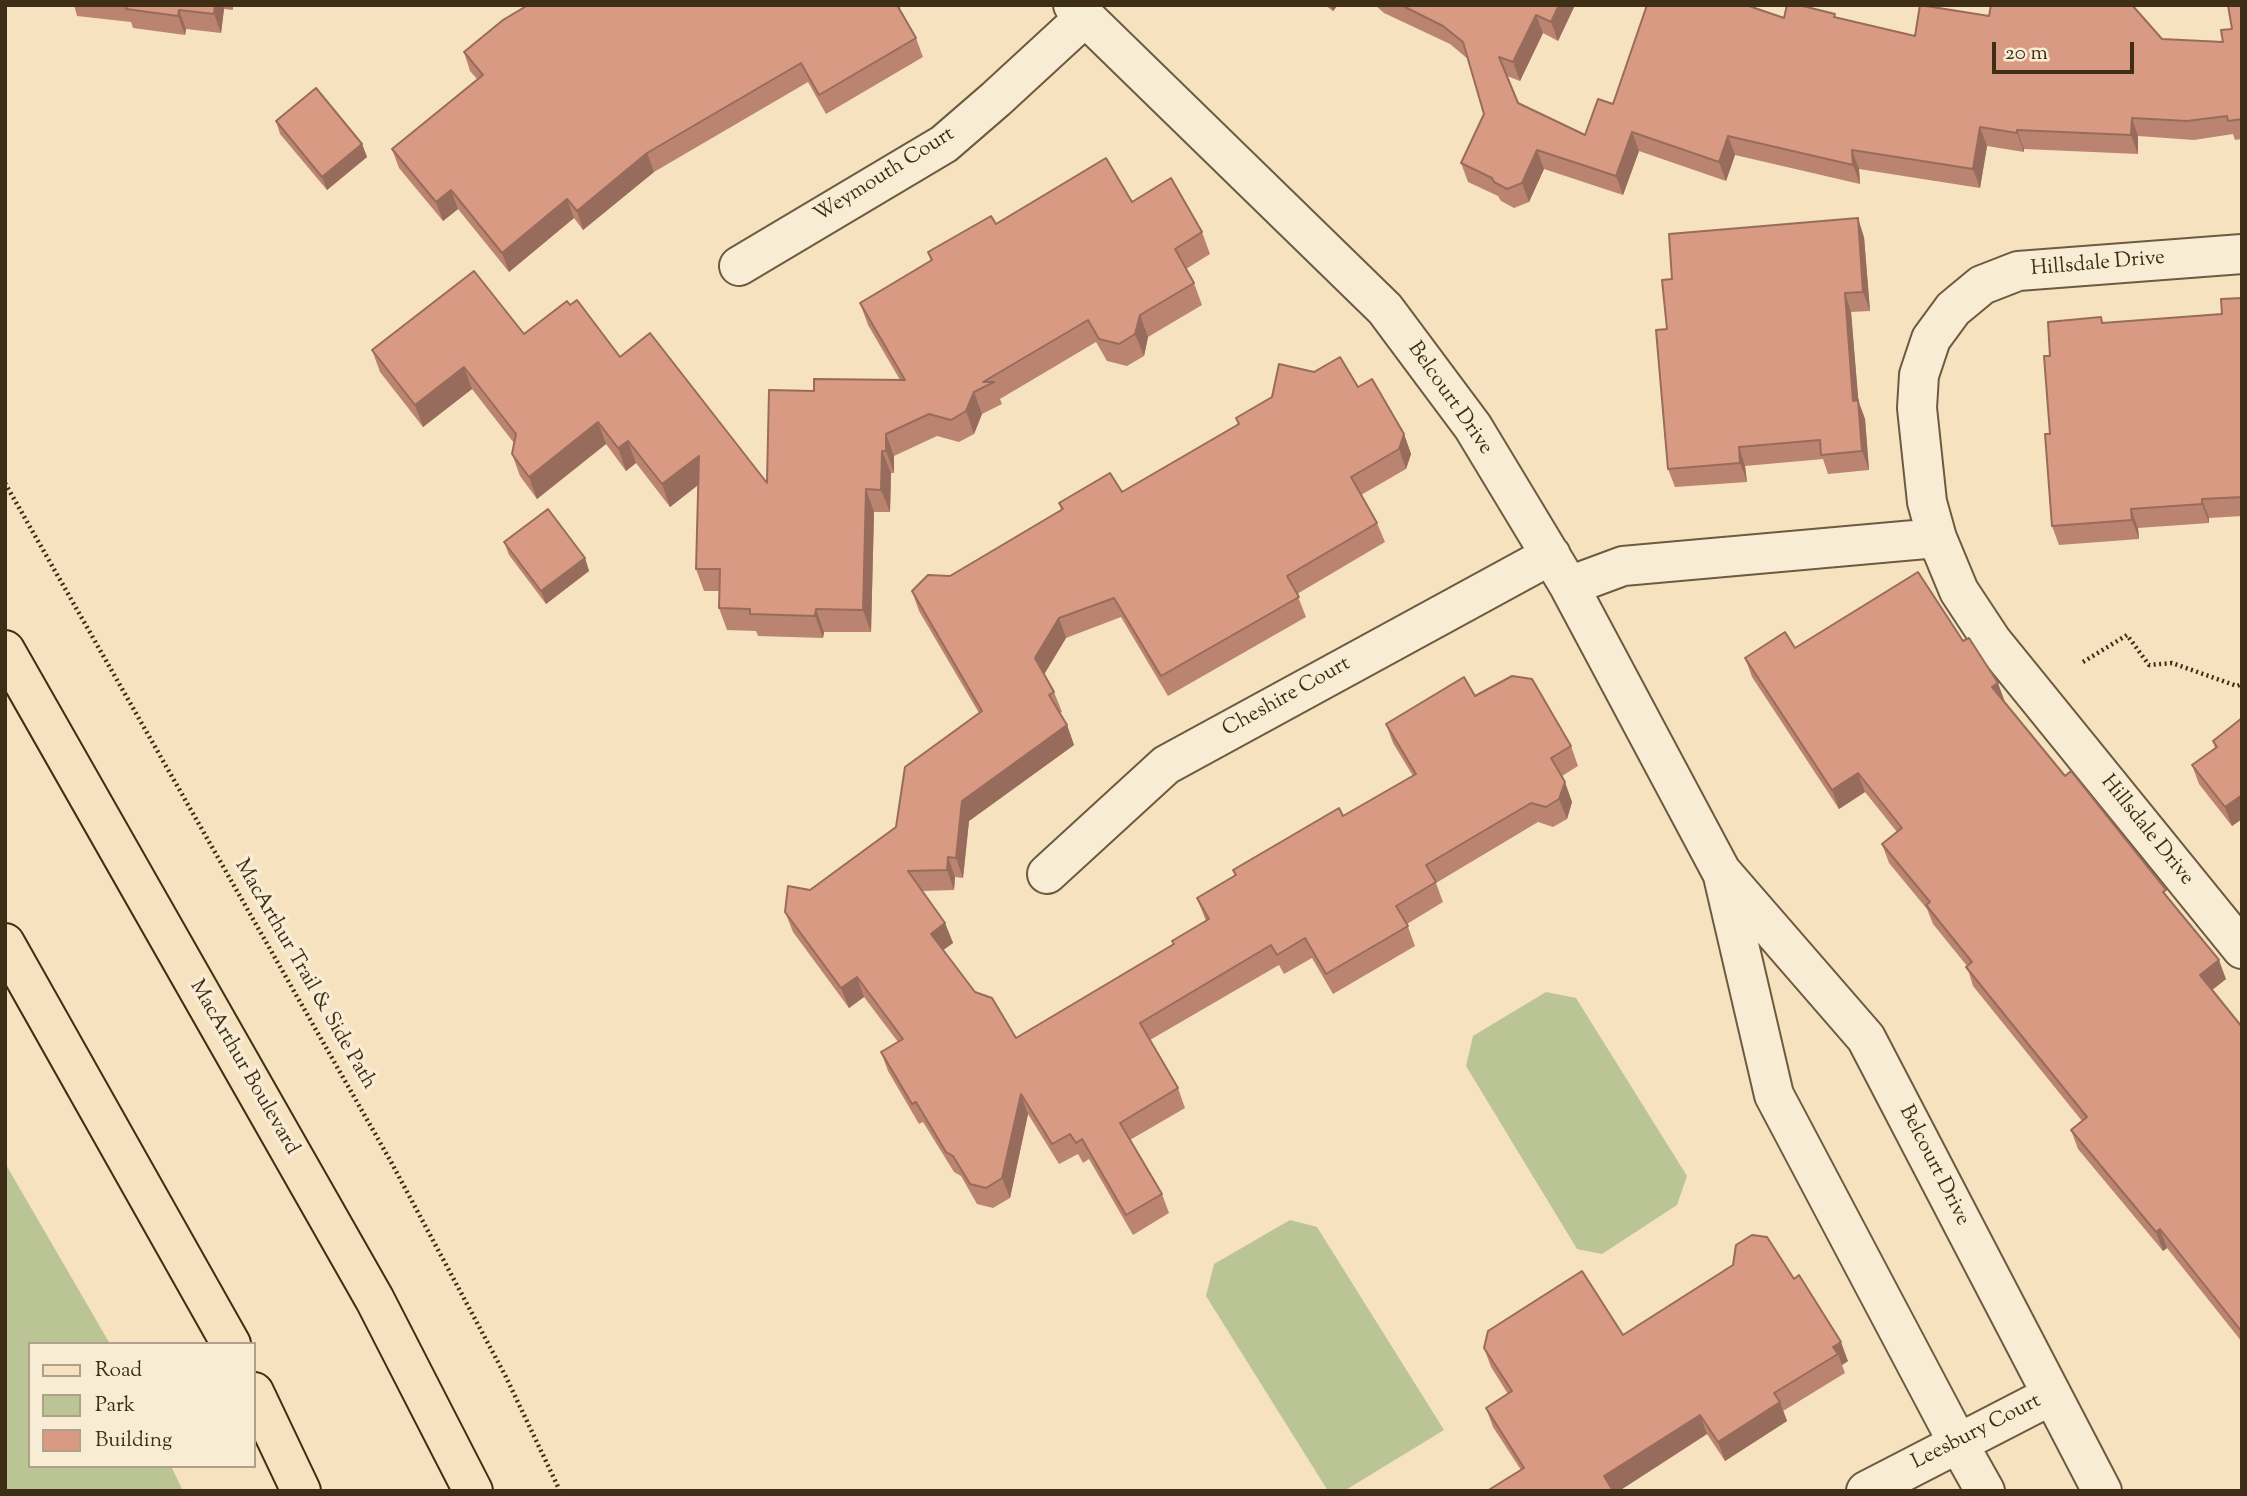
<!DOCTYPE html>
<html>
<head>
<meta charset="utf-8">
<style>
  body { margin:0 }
  #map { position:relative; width:2247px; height:1496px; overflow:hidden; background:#f6e2bf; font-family:"Sorts Mill Goudy",serif }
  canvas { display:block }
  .frame { position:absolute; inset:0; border:7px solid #3f2e16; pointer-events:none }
  .legend { position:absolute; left:28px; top:1342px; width:228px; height:126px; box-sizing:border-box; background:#f9ecd5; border:2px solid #afa089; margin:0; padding:9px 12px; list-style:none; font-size:21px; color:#3f2e16 }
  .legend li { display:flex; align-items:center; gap:14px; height:35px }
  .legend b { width:35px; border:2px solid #afa089 }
  .scale { position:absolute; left:1992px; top:42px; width:142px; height:32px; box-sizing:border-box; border:4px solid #3f2e16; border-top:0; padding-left:9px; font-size:21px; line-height:24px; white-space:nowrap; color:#3f2e16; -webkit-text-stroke:5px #f9ecd5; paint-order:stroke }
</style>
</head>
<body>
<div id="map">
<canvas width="2247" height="1496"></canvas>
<div class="frame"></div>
<ul class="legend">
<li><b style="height:9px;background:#f6e2bf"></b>Road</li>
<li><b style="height:19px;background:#bac494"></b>Park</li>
<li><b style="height:19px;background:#d99a83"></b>Building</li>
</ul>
<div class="scale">20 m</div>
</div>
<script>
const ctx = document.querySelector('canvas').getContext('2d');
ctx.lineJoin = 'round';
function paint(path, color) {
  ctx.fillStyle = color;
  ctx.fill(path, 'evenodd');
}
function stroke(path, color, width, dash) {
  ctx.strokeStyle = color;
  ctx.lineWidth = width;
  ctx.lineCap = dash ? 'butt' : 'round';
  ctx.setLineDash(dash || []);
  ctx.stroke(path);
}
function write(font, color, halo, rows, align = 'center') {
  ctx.font = font + ' "Sorts Mill Goudy",serif';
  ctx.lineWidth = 7;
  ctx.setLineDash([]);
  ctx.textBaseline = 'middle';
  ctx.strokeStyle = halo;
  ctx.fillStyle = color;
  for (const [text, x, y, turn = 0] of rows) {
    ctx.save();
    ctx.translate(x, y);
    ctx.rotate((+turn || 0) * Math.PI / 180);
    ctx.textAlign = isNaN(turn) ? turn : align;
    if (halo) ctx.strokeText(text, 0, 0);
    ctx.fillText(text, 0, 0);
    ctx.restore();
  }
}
const green = new Path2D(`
  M1546,992L1576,998L1687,1176L1677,1205L1602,1254L1577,1249L1466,1066L1473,1036Z
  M5,1163L110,1344H30V1466H171L183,1491H5Z
  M1290,1220L1317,1227L1444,1430L1344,1491H1328L1206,1296L1214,1264Z`);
const path = new Path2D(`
  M5,483L390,1160L506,1377L560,1491
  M2083,662L2127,635L2149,665L2172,663L2237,686L2242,684`);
const minor = new Path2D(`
  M1073,5L1385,309L1473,427L1569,586L1721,871L1866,1038L2102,1491
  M2242,254L2018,271L1982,285L1953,309L1931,339L1919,375L1917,408L1927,502L1937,538L1959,591L1992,641L2242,949
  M739,266L944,144L996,99L1085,17
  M1569,586L1623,566L1937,538
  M1047,874L1166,765L1551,555
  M1723,876L1774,1095L1958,1443L1985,1491
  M1866,1491L2052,1395`);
const major = new Path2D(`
  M5,650L375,1300L473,1491
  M5,943L231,1344
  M254,1392L301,1491`);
const wall = new Path2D(`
  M74,5H233V10L224,9L221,33L186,29L185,35L133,28L131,22L77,16Z
  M528,5H904L899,8L916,38L923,57L826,114L808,82L654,172L583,230L574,218L509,272L458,209L443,221L399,168L392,149L477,79L470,71L464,52Z
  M1325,5H1338L1333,11Z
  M1375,5H1575L1558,41L1543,33L1520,81L1507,76L1518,103L1585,135L1613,104L1784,18L1836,17L1915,36L1989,16L2162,39L2223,42L2232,29L2242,5V139L2235,140L2233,134L2194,140L2138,136V154L2024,149V152L1987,146L1980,188L1859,169L1860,184L1735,155L1726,181L1639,151L1623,195L1544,169L1529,202L1514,208L1501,201L1498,196L1468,182L1461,163L1484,114L1468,59L1450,44L1384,13Z
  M276,121L362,144L367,157L327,190L280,134Z
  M1132,202L1202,232L1210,254L1186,269L1194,283L1202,305L1148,337L1144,356L1127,366L1107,361L1096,342L1000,399L1002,404L982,414L974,434L959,442L937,436L894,456V473H891L890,512H874L871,632H824L823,638L758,636L756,631L727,630L719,608V591H704L696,569L698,485L670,507L636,463L626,471L606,444L537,499L520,476L512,454L514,443L472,389L423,427L380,372L372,350L524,334L570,305L620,357L767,483L814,391L900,380L868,325L860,303L931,261L928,252L996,224Z
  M1864,237L1870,311L1851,312L1858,400L1865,419L1869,470L1828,474L1823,459L1745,466L1747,482L1675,487L1668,469L1667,329L1672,279Z
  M2242,298V516L2209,518V523L2138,528L2139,539L2059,545L2052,526L2050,356L2101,317L2103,323L2222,314Z
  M1358,387L1404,434L1411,454L1406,469L1361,495L1377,523L1385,542L1297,594L1306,617L1168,696L1121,617L1066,638L1044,674L1054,692L1062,712L1060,713L1067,725L1074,745L969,821L963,878L955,877L954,890L922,891L945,923L953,943L943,950L975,992L1016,1038L1174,944L1172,941L1206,921L1197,898L1235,876L1233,870L1343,816L1413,776L1393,743L1386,724L1475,696L1571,746L1578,766L1562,776L1572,802L1567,819L1553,827L1538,822L1436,883L1443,902L1407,924L1415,946L1333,994L1312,958L1284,974L1279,965L1150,1040L1178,1088L1185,1108L1130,1140L1162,1194L1169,1213L1133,1235L1089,1159L1083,1163L1078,1154L1059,1164L1028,1114L1010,1198L993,1208L977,1204L961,1176L954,1172L923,1122L919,1124L888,1071L881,1052L898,1042L864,997L849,1008L793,932L785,912L810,890L896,827L979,713L919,611L912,591L950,576L1061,510L1059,503L1122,492L1238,424L1236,418Z
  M504,542L585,558L589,571L546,604L509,555Z
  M1963,641L2005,702L2065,776L2170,901L2226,979L2212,990L2242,1027V1342L2167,1248L2163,1251L2078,1149L2071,1130L2082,1121L1973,986L1967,966L1933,924L1927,909L1889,863L1882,844L1897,832L1865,792L1839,809L1752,677L1745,658L1795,648Z
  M2242,718V819L2232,826L2199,784L2192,765L2215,748L2213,741Z
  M1733,1265L1848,1361L1842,1365L1845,1373L1783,1411L1787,1421L1725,1461L1707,1434L1619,1491H1487L1521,1470L1493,1427L1486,1408L1508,1394L1491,1367L1484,1348L1623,1335Z`);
const shadedWall = new Path2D(`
  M215,5H222L224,9L221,33L214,14Z
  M1330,5H1338L1333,11Z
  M1559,5H1575L1558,41L1551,22Z
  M179,10L186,29L185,35L178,16Z
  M1536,15L1543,33L1520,81L1513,62Z
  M2132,118L2138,136V154L2131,135Z
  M1980,127L1987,146L1980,188L1973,169Z
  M2017,130L2024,149V152L2017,133Z
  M1632,132L1639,151L1623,195L1616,176Z
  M1728,136L1735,155L1726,181L1719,162Z
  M362,144L367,157L327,190L322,177Z
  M1537,150L1544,169L1529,202L1522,183Z
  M1852,150L1859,169L1860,184L1853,165Z
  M647,153L654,172L583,230L577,211Z
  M451,190L458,209L443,221L436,202Z
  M567,199L574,218L509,272L502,253Z
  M1858,218L1864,237L1870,311L1863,292Z
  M1845,293L1851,312L1860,419L1853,401Z
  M1140,315L1148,337L1144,356L1135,334Z
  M464,367L472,389L423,427L415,405Z
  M974,392L982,414L974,434L966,411Z
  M1858,400L1865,419L1869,470L1862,451Z
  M598,422L606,444L537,499L529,477Z
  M886,434L894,456V473L886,451Z
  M1404,434L1411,454L1406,469L1399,449Z
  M628,441L636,463L626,471L618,448Z
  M1739,447L1745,466L1747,482L1740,463Z
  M882,451L891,473L890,512L881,490Z
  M699,456L707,478L670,507L662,484Z
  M866,489L874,512L871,632L863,610Z
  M2202,499L2209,518V523L2202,504Z
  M2131,509L2138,528L2139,539L2132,520Z
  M585,558L589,571L546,604L541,591Z
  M816,609L824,632L823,638L815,616Z
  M1059,618L1066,638L1042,678L1035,658Z
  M1998,683L2005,702L1992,687Z
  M1067,725L1074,745L969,821L963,878L956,858L962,801Z
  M1858,773L1865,792L1839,809L1832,790Z
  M1565,782L1572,802L1567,819L1559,799Z
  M2242,795V819L2232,826L2225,807Z
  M948,857L955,877L954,890L947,870Z
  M945,923L953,943L938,954L931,934Z
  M2219,960L2226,979L2207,994L2200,975Z
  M857,977L864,997L849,1008L841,988Z
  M1021,1094L1028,1114L1010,1198L1002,1178Z
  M2160,1229L2167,1248L2163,1251L2156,1232Z
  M1841,1342L1848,1361L1842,1365L1838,1354L1833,1347Z
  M1780,1402L1787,1421L1725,1461L1718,1442Z
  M1700,1415L1707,1434L1619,1491H1610L1604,1476Z`);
const building = new Path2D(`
  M127,5H215L214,14L179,10L178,16L126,9Z
  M528,5H897L916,38L819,95L801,63L647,153L577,211L567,199L502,253L451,190L436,202L392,149L483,75L464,52L503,20Z
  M1401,5H1559L1551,22L1536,15L1513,62L1499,57L1518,103L1585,135L1598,99L1613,104L1647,5H1746L1784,18L1787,5H1799L1835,14L1834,17L1915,36L1920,5L1989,16L1991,5H2132L2162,39L2223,42L2221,30L2232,29L2228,5H2242V119L2228,121L2227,116L2187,121L2132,118L2131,135L2017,130V133L1980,127L1973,169L1852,150L1853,165L1728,136L1719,162L1632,132L1616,176L1537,150L1522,183L1507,189L1494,182L1492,178L1461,163L1484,114L1463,42L1443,26Z
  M316,88L362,144L322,177L276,121Z
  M1106,158L1132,202L1171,178L1202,232L1175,249L1194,283L1140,315L1135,334L1119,344L1099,339L1088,320L983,382H994L974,392L966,411L951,420L929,414L886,434V451H882L881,490L866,489L863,610L816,609L815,616L750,614V609L719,608L720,569H696L699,456L662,484L628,441L618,448L598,422L529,477L512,454L516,434L464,367L415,405L372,350L474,271L524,334L567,301L570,305L577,300L620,357L650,333L767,483L769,390L814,391V379L905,380L860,303L932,260L928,252L991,216L996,224Z
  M1858,218L1863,292L1845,293L1853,401L1858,400L1862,451L1821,455L1820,440L1739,447L1740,463L1668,469L1656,330L1667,329L1662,280L1672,279L1669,234Z
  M2242,298V497L2202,499V504L2131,509L2132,520L2052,526L2045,434H2050L2044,356H2050L2048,322L2101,317L2102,323L2222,314L2221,299Z
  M1340,357L1358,387L1372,379L1404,434L1399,449L1351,477L1377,523L1287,576L1299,597L1161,676L1114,598L1059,618L1035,658L1054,692L1049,695L1067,725L962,801L956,858L948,857L947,870L908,871L945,923L931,934L975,992L992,998L1016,1038L1174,944L1172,941L1209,919L1197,898L1236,875L1233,870L1339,808L1343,816L1416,774L1386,724L1464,677L1475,696L1512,676L1532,679L1571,746L1551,758L1565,782L1559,799L1546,807L1531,803L1426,865L1436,882L1396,906L1408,926L1326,974L1305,938L1277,955L1271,945L1140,1023L1178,1088L1120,1123L1162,1194L1126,1215L1082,1139L1076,1143L1070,1134L1052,1144L1021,1094L1002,1178L986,1188L970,1184L953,1156L946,1152L916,1102L912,1104L881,1052L903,1039L857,977L841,988L785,912L788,886L810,890L896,827L905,767L982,711L912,591L928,575L950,576L1063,509L1059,503L1110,473L1122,492L1239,424L1236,418L1272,397L1279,364L1314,372Z
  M548,509L585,558L541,591L504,542Z
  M1918,572L1963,641L1969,638L1998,683L1992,687L2065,776L2071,771L2166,890L2163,892L2219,960L2200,975L2242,1027V1332L2160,1229L2156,1232L2071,1130L2087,1117L1966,967L1972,962L1926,905L1930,902L1882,844L1902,828L1858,773L1832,790L1745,658L1785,632L1795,648Z
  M2242,718V795L2225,807L2192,765L2217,747L2213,741Z
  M1752,1235L1767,1237L1794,1279L1799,1275L1841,1342L1833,1347L1838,1354L1774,1393L1780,1402L1718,1442L1700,1415L1604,1476L1613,1491H1487L1524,1468L1486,1408L1512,1391L1484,1348L1488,1331L1582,1271L1623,1335L1733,1265L1736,1245Z`);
const streetNames = [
  ["Weymouth Court",885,176,-32],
  ["Hillsdale Drive",2098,265,-5],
  ["Belcourt Drive",1449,399,55],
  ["Cheshire Court",1287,698,-29],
  ["Hillsdale Drive",2146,831,51],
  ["MacArthur Trail & Side Path",304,975,60],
  ["MacArthur Boulevard",243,1068,60],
  ["Belcourt Drive",1933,1166,63],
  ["Leesbury Court",1977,1433,-27]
];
paint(green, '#bac494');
stroke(minor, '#6d5b40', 42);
stroke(major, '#3f2e16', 42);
stroke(path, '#3f2e16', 4.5, [2, 3.5]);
stroke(minor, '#f9ecd5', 38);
stroke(major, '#f6e2bf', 38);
paint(wall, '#bb8471');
paint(shadedWall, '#986c5c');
paint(building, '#d99a83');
stroke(building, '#986c5c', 2);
write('21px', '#3f2e16', '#f9ecd5', streetNames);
</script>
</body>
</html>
